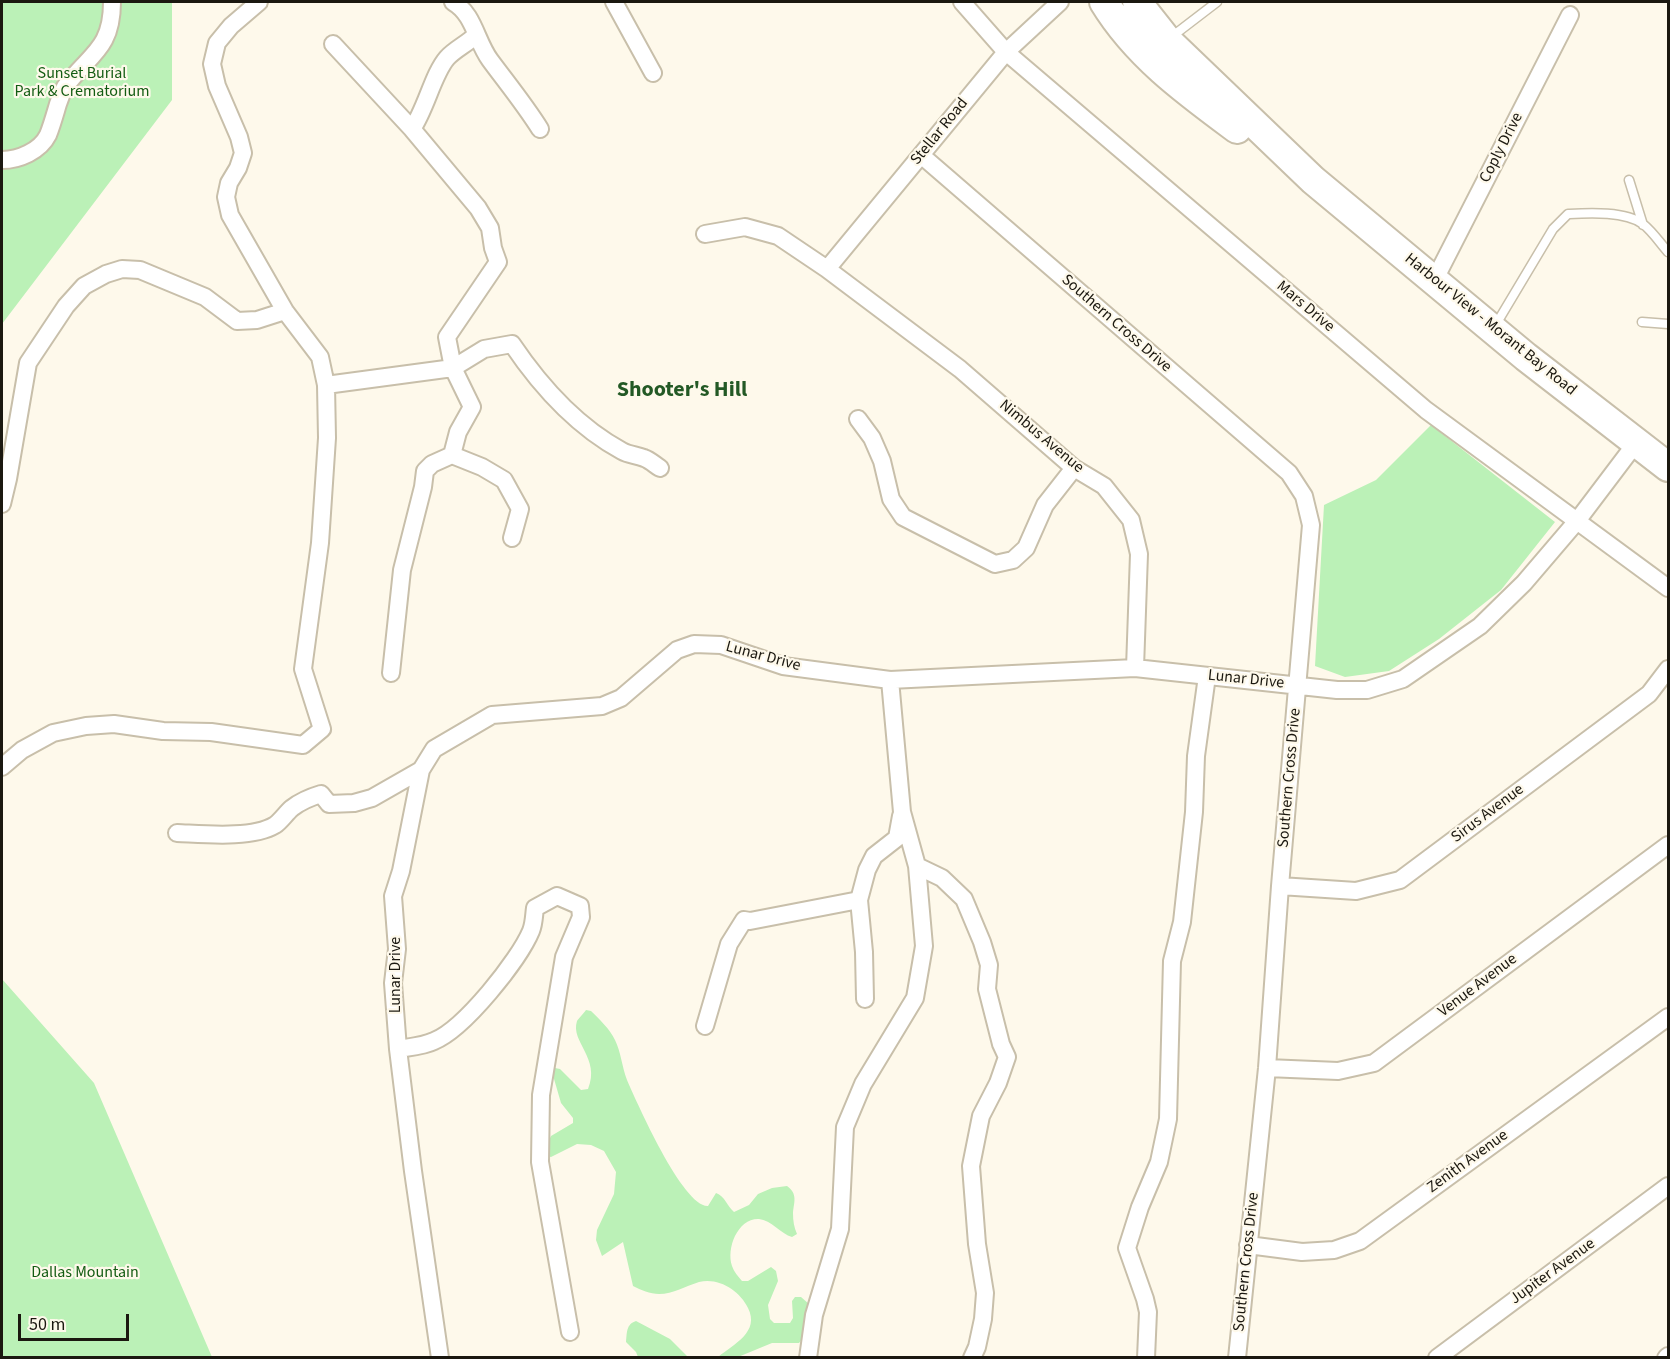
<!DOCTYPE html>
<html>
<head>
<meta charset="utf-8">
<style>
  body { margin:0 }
  #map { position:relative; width:1670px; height:1359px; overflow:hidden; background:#fef9eb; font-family:"Source Sans 3",sans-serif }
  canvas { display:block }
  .frame { position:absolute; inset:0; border:3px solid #1b1810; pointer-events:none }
  .scale { position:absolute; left:18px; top:1314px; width:111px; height:27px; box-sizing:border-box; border:3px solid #1b1810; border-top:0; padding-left:8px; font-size:18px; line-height:21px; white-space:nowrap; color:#1b1810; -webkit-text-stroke:4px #fef9eb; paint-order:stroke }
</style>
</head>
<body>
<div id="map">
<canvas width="1670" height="1359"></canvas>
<div class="frame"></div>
<div class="scale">50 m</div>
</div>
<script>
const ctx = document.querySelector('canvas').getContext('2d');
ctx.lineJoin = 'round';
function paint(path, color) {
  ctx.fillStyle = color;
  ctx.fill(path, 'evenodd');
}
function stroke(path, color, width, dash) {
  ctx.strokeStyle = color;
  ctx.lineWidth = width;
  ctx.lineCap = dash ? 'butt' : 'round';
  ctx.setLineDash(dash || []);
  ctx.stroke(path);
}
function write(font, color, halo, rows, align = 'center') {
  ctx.font = font + ' "Source Sans 3",sans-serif';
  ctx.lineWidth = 4.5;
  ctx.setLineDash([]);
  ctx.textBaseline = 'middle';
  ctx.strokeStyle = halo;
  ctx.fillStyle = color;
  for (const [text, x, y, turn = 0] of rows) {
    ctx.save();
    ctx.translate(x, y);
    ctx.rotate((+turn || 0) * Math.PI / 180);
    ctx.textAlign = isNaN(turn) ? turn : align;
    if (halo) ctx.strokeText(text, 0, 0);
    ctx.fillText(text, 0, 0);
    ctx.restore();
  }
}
const green = new Path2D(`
  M2,2H172V100L2,324Z
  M1431,425L1555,522L1501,590L1439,639L1389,671L1345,677L1315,666L1324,505L1376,480Z
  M2,979L94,1083L212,1357H2Z
  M586,1010L591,1011C599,1019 610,1029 615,1040C621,1052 622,1067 627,1080C637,1103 683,1207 708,1206L716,1193C725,1196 727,1206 734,1212L749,1205L758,1194L772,1188L787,1186C798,1194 794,1202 793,1213C793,1221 794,1227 797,1234L792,1237C781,1234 771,1220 759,1219C738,1218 726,1248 732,1266C734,1272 738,1276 742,1281H748L771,1267L776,1271L778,1281L768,1305L770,1319L774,1323H790L793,1318L792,1301L795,1297H801L809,1304V1331L799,1343H772L738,1357H718C734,1344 760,1332 748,1308C740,1291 719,1277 699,1282C686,1286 673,1294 659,1294C650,1294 641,1290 633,1286L623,1242L602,1256L596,1240L597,1230L614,1194L616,1172L604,1151L591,1145L577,1144L551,1157L542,1155L551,1136L573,1123V1118L561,1103L552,1072L555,1068L560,1069L581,1090L588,1089C601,1058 570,1042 577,1021C579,1018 584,1013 586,1010Z
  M636,1321L670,1339L688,1357H638L636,1352L626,1342C627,1333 626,1324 636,1321Z`);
const service = new Path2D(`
  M1170,38L1217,2
  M1629,180L1643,225
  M1642,322L1668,324
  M1495,326L1553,229L1568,214C1589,213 1625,211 1643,224C1653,232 1660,243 1668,252`);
const minor = new Path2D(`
  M453,2C474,14 476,41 490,60C507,83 525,105 540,129
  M614,2L653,73
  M962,2L1006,52L1426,410L1668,588
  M333,44L412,129L478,208L490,228L493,248L498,262L447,337L453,368L472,407L458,432L452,455L432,464L425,471L423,487L402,570L391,673
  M412,129C426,109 433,74 447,58C455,49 467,44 476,35
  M921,155L1289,473L1304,496L1311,525L1280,886L1267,1068L1237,1358
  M2,160C19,160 40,151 48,135C52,125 55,114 58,104C60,99 62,92 65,87C89,54 112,50 112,2
  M705,234L745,227L778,236L827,269L960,369L1074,468L1104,486L1131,520L1139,554L1135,668
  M827,269L1006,52L1060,2
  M1434,281L1570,15
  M326,385L453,368L484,349L512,344C541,387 576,426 622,451C629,455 637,455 644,458C650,460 655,465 660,468
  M858,419L872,438L882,461L891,499L903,517L995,564L1013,560L1026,548L1045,505L1074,468
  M452,455L482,467L504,480L520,509L512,538
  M2,504L8,479L28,363L66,306L84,286L106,274L122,269L140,270L205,297L237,321L257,320L285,311
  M2,767L22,750L53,733L86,726L114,724L163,731L211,732L303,745L322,729L303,669L320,543L327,438L326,385L320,357L285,311L230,215L226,197L229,183L238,168L243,153L239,137L217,86L212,64L217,43L231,26L259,2
  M177,833C203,834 252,839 275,825C281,821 286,813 292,808C301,801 311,797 321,794L329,804L354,803L372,798L421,770
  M917,866L942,878L964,899L982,942L989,965L987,989L1001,1044L1007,1057L998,1083L981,1116L971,1166L977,1244L985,1293L983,1319L977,1347L972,1358
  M1280,886L1356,891L1400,880L1649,694L1668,669
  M865,999L864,952L859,900L867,870L874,856L897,838L901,816
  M705,1026L729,944L744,920L750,921L859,900
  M398,1049C410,1047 424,1046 434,1041C464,1029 519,960 531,931C534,924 534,915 535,908L557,896L580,906L581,917L564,957L541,1095L540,1162L570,1332
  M1267,1068L1338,1071L1374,1063L1668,845
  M1248,1245L1302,1252L1334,1250L1360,1241L1668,1017
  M440,1358L413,1171L398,1049L393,983L397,949L393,896L401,871L421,770L434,749L492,715L602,706L621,698L677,650L694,644L721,645L783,666L890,680L1135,668L1337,690H1367L1403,679L1480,626L1524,583L1577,521L1636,443
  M808,1358L814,1315L840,1229L845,1127L863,1084L915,998L924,946L917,866L902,812L890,680
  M1146,1358L1148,1312L1145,1299L1127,1248L1140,1207L1159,1162L1168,1119L1172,961L1182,922L1194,812L1196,756L1207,676
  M1437,1358L1668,1186
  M1666,1358L1668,1356`);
const trunk = new Path2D(`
  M1104,2C1137,56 1187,92 1237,129
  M1137,2L1167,40L1313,180L1526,357L1668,467`);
const parkNames = [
  ["Sunset Burial",82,74],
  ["Park & Crematorium",82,92],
  ["Dallas Mountain",85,1273]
];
const streetNames = [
  ["Stellar Road",940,132,-51],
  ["Coply Drive",1502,148,-63],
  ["Mars Drive",1305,307,40],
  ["Southern Cross Drive",1116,324,41],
  ["Harbour View - Morant Bay Road",1490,325,39],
  ["Nimbus Avenue",1041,437,40],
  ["Lunar Drive",763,657,15],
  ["Lunar Drive",1246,680,6],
  ["Southern Cross Drive",1290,778,-85],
  ["Sirus Avenue",1488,814,-37],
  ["Lunar Drive",396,975,-90],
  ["Venue Avenue",1478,986,-37],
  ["Zenith Avenue",1468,1162,-36],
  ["Southern Cross Drive",1247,1262,-84],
  ["Jupiter Avenue",1553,1272,-36]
];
const districtNames = [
  ["Shooter's Hill",682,391]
];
paint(green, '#bbf1b7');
stroke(service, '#c8bfaa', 11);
stroke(minor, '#c8bfaa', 20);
stroke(trunk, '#c8bfaa', 32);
stroke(service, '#fff', 8);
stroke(minor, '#fff', 16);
stroke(trunk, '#fff', 28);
write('16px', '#135c12', '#fef9eb', parkNames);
write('16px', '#1b1810', '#fef9eb', streetNames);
write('bold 22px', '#235925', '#fef9eb', districtNames);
</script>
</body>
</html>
